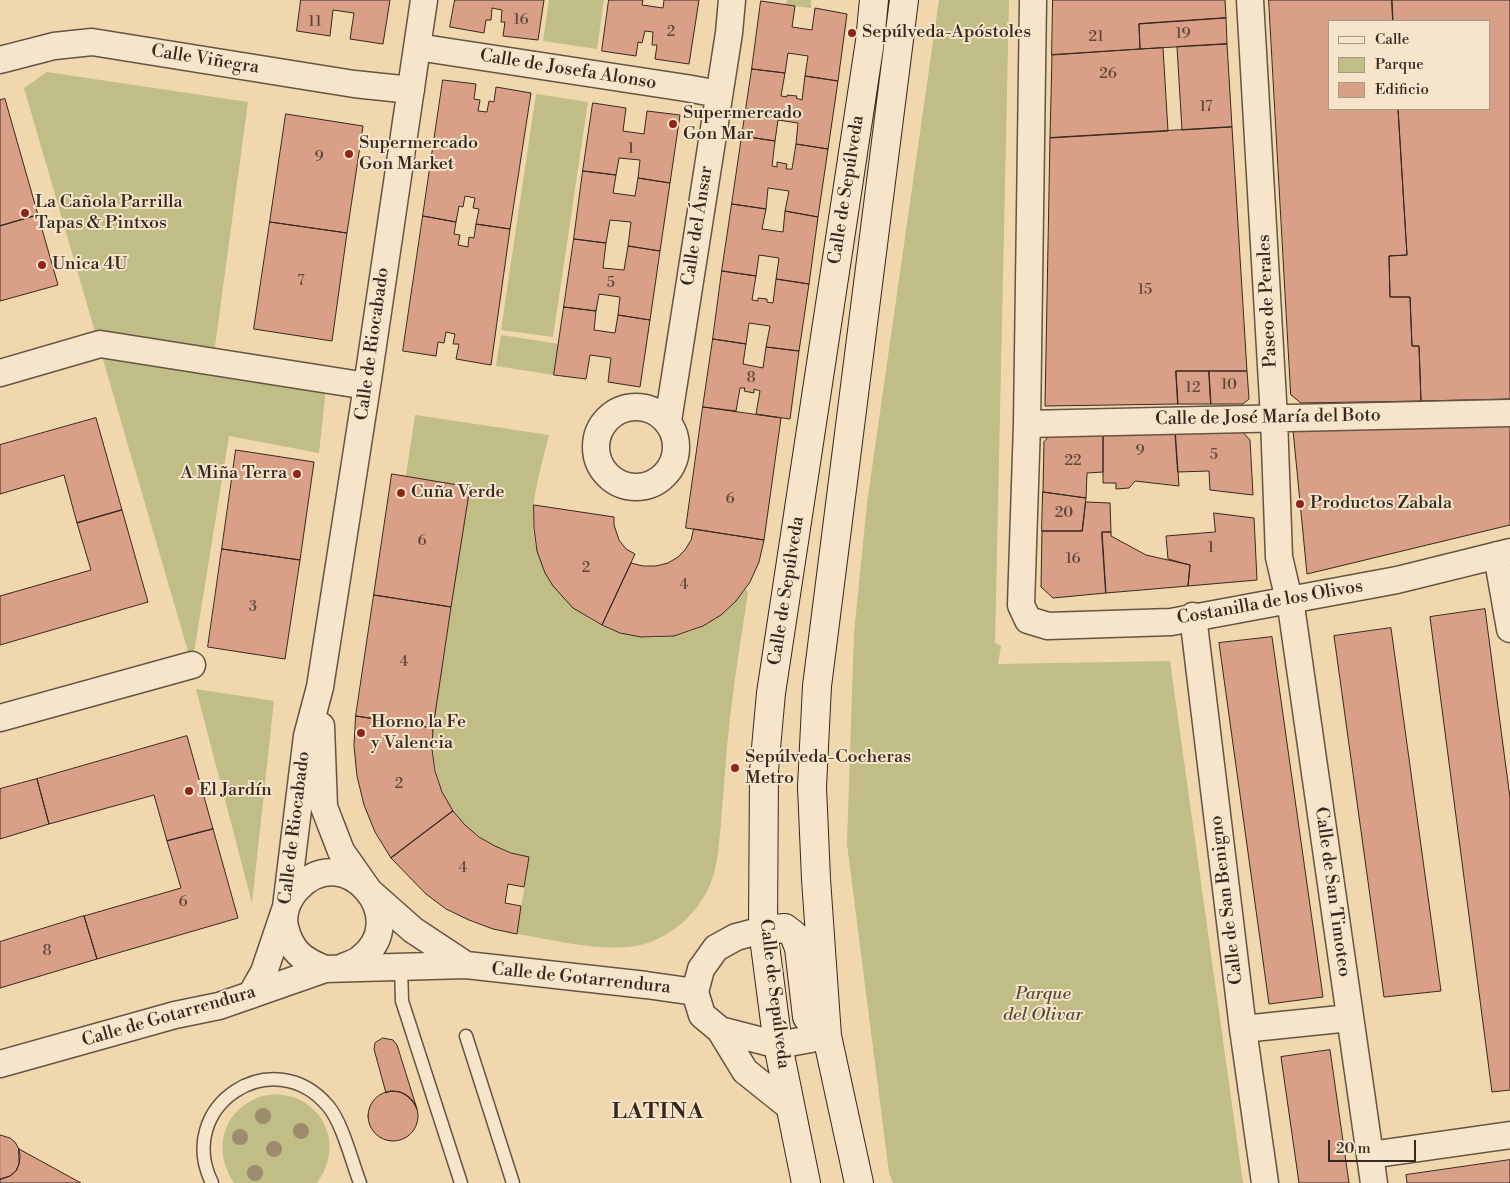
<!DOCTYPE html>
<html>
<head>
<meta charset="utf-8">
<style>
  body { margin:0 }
  #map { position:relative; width:1510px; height:1183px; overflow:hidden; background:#f1d7ae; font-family:"Libre Bodoni",serif }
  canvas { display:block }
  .legend { position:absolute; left:1328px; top:20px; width:162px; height:90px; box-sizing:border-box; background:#f6e5ca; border:1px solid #a99986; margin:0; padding:6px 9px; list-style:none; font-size:15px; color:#352821 }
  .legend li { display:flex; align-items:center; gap:10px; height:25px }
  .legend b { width:25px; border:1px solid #a99986 }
  .scale { position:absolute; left:1328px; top:1140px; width:88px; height:22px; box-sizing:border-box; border:2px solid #352821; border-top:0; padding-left:6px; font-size:15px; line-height:18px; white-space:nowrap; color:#352821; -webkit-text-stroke:4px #f6e5ca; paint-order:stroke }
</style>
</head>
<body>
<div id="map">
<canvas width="1510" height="1183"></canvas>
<ul class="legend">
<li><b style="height:6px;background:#f6e5ca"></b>Calle</li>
<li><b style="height:14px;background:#c0bd86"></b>Parque</li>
<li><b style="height:14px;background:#daa087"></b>Edificio</li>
</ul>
<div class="scale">20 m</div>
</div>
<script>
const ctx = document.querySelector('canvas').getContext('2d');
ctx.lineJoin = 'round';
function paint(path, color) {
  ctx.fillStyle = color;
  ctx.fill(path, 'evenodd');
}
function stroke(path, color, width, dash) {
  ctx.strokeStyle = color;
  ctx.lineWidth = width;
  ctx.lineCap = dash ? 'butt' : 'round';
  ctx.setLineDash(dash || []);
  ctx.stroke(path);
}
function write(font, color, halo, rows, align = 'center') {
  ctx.font = font + ' "Libre Bodoni",serif';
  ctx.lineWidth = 4;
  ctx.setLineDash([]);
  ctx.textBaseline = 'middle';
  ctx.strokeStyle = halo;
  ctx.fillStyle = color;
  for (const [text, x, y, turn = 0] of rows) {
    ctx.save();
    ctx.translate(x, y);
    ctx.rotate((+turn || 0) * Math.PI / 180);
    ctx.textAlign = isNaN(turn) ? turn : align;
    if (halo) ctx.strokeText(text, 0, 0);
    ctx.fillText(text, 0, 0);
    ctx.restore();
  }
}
const green = new Path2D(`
  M549,0H604L597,49L543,41Z
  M787,0H811V8L786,5Z
  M939,0H1009L995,643L1001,646L998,664L1170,661L1243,1183H893L889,1173L847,844L854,633L867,503Z
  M47,72L248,102L213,361L327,379L319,453L229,436L192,665L24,88Z
  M536,94L588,102L553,337L501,330Z
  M501,335L559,344L554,375L496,366Z
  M415,415L549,435C540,471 526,514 537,551C559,619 637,659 703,626C720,618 734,604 746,589L748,593C740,644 732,695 727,747C725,772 723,797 721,822C719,843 718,866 710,885C698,912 676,933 648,943C612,955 555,940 517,934L529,858C461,840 430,797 433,728L469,487L406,476Z
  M196,689L274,701L252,903Z
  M277,1094C283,1095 290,1096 296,1098C332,1114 339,1153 317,1183H234C213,1152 221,1113 257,1098C263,1095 271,1095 277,1094Z`);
const building = new Path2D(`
  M301,0H390L383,44L350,39L354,13L333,10L330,36L297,31Z
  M455,0H544L538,40L503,36L505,22H501L502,10L492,8L491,20H486L484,33L450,27Z
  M609,0H643L642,5L663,8L664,0H699L689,64L655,59L657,45H652L653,32L645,31L642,43L638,42L636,56L602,51Z
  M1053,0H1225L1226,18L1139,24L1140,49L1052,55Z
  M1269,0H1392L1393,21H1329V109H1398L1407,255L1389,256L1390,297H1410L1412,346H1419L1421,401L1301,403L1291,395Z
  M1392,0H1510V399L1421,401L1419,346H1412L1410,297H1390L1389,256L1407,255L1398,109H1489V21H1393Z
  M761,1L795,6L792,27L812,30L815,8L847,14L838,81L805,76L808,56L788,53L785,73L752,69Z
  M1226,18L1227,44L1140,49L1139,24Z
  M1227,44L1232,127L1182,130L1177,47Z
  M1163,48L1168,131L1050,138L1052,55Z
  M752,69L785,73L781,96L787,97V95L797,96L796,98L802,100L805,76L838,81L828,149L796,144L798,123L778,120L775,141L742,136Z
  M443,80L476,84L474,99L480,100L478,111L487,112L489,101L494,102L496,87L531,93L510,229L476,224L479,209L473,208L475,198L465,196L463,207L459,206L456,222L423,216Z
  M5,99L38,215L0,226V100Z
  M593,103L626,108L623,131L644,134L647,111L680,115L670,183L638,178L640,160L619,158L616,175L583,171Z
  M286,114L363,126L347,233L270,222Z
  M1232,127L1247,371H1176L1178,404L1045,406L1050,138Z
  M742,136L775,141L772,166L777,167V162L787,164L786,169H792L796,144L828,149L818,217L785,211L789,191L768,188L766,209L732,204Z
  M583,171L616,175L613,193L635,196L638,178L670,183L660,251L628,246L631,222L610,220L606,243L574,239Z
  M732,204L766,209L762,229L783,232L785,211L818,217L809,284L776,279L779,258L759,255L756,276L722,271Z
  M38,215L58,285L0,301V226Z
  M423,216L456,222L454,234L460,235L458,245L468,247L469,237L474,238L476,224L510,229L491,365L456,359L459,344H453L455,334L446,332L444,343L438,342L436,356L403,351Z
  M270,222L347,233L332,341L254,329Z
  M574,239L606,243L603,268L624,270L628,246L660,251L650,320L618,315L620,297L599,294L596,311L564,307Z
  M722,271L756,276L752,300L758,301V298L767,299V302L773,303L776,279L809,284L799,351L766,347L770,326L749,323L746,344L713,339Z
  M564,307L596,311L594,330L615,333L618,315L650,320L640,387L608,382L611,358L590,355L586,379L554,375Z
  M713,339L746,344L743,364L763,368L766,347L799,351L790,419L756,414L760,391L754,389V393L744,391L745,388H740L736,411L703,407Z
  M1176,371H1209L1211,404H1178Z
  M1209,371H1247L1249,399L1243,404H1211Z
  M703,407L781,418L764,540L686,528Z
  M96,418L122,510L77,523L64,475L0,494V445Z
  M1510,425V525L1307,574L1293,430Z
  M1175,428H1239L1250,440L1253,495L1210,490L1209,471L1178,472Z
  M1175,428L1179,486L1135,481L1129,488L1116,489V483H1103V430Z
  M1055,430H1103V472L1087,473L1086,498L1043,492L1044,442Z
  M236,450L314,462L300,560L222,549Z
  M392,474L470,487L451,607L374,595Z
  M1043,492L1086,498L1082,531H1042Z
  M1086,502L1110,503L1111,532H1102L1106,593L1053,598L1041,587L1042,531H1082Z
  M534,505L614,517V525L619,540L626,549L635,554L602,625L573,608L553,586L545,573L537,551L534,528Z
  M122,510L148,602L0,645V596L91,570L77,523Z
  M1214,513L1254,518L1257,580L1188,586L1190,565L1168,559L1166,536L1215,532Z
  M694,529L764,540L759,562L750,582L736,601L721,615L703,626L674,636L641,637L620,633L602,625L631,563L643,566H656L668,563L678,557L685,550L691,540Z
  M1102,532H1111V536L1146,555L1190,565L1188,586L1106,593Z
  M222,549L300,560L285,659L208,647Z
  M374,595L451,607L433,728L356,716Z
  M1485,609L1510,798V1090L1492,1092L1430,617Z
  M1391,628L1441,991L1384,997L1334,636Z
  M1272,637L1323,997L1269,1004L1219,643Z
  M356,716L433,728L432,749L435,771L442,792L453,811L391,858L375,832L364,805L357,776L354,746Z
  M187,736L213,829L167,841L154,795L49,824L37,779Z
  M37,779L49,824L0,839V789Z
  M453,811L465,825L479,837L495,846L511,853L529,857L524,887L508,884L505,903L521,906L517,934L493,929L469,920L446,909L426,894L391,858Z
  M213,829L238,918L97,959L84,916L181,888L167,841Z
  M84,916L97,959L0,988V942Z
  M383,1038L393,1040L397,1045L417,1109L413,1102L407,1096L400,1092L391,1091L386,1093L374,1049L375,1043Z
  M1330,1050L1349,1183H1299L1281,1057Z
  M368 1116a25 25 0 1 1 50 0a25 25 0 1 1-50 0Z
  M0,1135L10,1138L15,1142L19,1149L20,1157L19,1164L16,1171L10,1176L2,1179H0Z
  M19,1149L81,1183H0V1179L10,1176L16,1171L19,1164Z
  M1510,1160V1183H1407L1406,1175Z`);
const lane = new Path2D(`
  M401,967L402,1001L461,1183
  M466,1036L513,1183
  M212,1183C174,1106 273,1041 328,1106C342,1122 352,1162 360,1183`);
const street = new Path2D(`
  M1033,0L1027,424L1021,605L1028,620L1048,626L1171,622L1397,580L1510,552
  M1250,0L1274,418L1279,557L1292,613L1374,1183
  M417,47L686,88L719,94
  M0,60L54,46L92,42L354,84L411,90
  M0,373L100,344L367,386
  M596 447a40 40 0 1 1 80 0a40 40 0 1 1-80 0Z
  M668,421L729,33L732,0
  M1027,424L1510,413
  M1497,555L1510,629
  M1193,616L1243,1029L1265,1183
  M0,718L192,665
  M321,726L324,807L341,851L369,891L413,930L466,965
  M763,930L736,937L716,948L701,969L695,992L702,1015L720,1030L778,1045L827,1036
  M325,969C303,960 291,952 285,927C282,914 288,898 298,888C345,838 414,919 360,959C355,963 348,965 343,967
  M251,995L264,972L286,907L307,736L320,687L367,386L424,0
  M1243,1029L1350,1018
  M720,1030L745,1071L790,1107
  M0,1064L175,1015L219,1006L325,969L466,965L646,985L695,992
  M1370,1155L1510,1135`);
const secondary = new Path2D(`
  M763,930L785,928L794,935L799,948L807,1017L824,1034
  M806,1183L778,1045L763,930L764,770L771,693L870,41L874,0
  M859,1183L827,1036L816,879L812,787L817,686L904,0`);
const trees = [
  [263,1116],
  [301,1131],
  [240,1137],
  [274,1149],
  [255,1173]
];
const markers = [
  [852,33,5,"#8f2418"],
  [673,124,5,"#8f2418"],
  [349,154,5,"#8f2418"],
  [25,213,5,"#8f2418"],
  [42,265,5,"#8f2418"],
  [297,474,5,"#8f2418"],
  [401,493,5,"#8f2418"],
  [1300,504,5,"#8f2418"],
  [361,733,5,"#8f2418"],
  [735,768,5,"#8f2418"],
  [189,791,5,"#8f2418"]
];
const numberNames = [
  ["16",521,20],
  ["11",315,22],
  ["2",671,32],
  ["19",1183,34],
  ["21",1096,37],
  ["26",1108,74],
  ["17",1206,107],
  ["1",631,149],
  ["9",319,157],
  ["7",301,281],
  ["5",611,283],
  ["15",1145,290],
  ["8",751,378],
  ["10",1229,385],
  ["12",1193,388],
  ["9",1140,451],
  ["5",1214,455],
  ["22",1073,461],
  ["6",730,499],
  ["20",1064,513],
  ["6",422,541],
  ["1",1211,548],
  ["16",1073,559],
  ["2",586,568],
  ["4",684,585],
  ["3",253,607],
  ["4",404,662],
  ["2",399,784],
  ["4",463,868],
  ["6",183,902],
  ["8",47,951]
];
const poiNames = [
  ["Sepúlveda-Apóstoles",862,33],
  ["Supermercado",683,114],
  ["Gon Mar",683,135],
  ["Supermercado",359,144],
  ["Gon Market",359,165],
  ["La Cañola Parrilla",35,203],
  ["Tapas & Pintxos",35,224],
  ["Unica 4U",52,265],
  ["A Miña Terra",287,474,"right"],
  ["Cuña Verde",411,493],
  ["Productos Zabala",1310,504],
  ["Horno la Fe",371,723],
  ["y Valencia",371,744],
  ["Sepúlveda-Cocheras",745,758],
  ["Metro",745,779],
  ["El Jardín",199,791]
];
const streetNames = [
  ["Calle Viñegra",205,60,9],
  ["Calle de Josefa Alonso",568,70,9],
  ["Calle de Sepúlveda",847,190,-81],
  ["Calle del Ánsar",698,226,-81],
  ["Paseo de Perales",1268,301,-93],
  ["Calle de Riocabado",373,344,-82],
  ["Calle de José María del Boto",1268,418,-1],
  ["Calle de Sepúlveda",787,591,-81],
  ["Costanilla de los Olivos",1270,603,-10],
  ["Calle de Riocabado",295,828,-83],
  ["Calle de San Timoteo",1332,892,82],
  ["Calle de San Benigno",1227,900,-97],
  ["Calle de Gotarrendura",581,979,6],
  ["Calle de Sepúlveda",774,994,83],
  ["Calle de Gotarrendura",169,1017,-16]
];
const parkNames = [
  ["Parque",1043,995],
  ["del Olivar",1043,1016]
];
const districtNames = [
  ["LATINA",658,1113]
];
paint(green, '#c0bd86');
paint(building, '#daa087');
stroke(building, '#352821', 1);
stroke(lane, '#645444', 15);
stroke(street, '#645444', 29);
stroke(secondary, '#352821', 30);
stroke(lane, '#f6e5ca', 12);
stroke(street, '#f6e5ca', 26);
stroke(secondary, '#f6e5ca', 28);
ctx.fillStyle = '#9d8b6e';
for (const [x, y] of trees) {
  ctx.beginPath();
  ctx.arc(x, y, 8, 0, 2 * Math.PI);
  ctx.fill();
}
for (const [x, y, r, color] of markers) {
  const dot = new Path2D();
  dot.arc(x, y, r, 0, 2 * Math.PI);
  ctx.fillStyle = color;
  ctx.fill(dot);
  stroke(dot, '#f6e5ca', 2);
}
write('15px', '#5e463a', null, numberNames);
write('18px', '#352821', '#f6e5ca', poiNames, 'left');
write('18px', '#352821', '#f6e5ca', streetNames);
write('italic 18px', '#584d3a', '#f6e5ca', parkNames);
ctx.letterSpacing = '1px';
write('bold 22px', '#352821', '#f6e5ca', districtNames);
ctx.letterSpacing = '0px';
</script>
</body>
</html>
